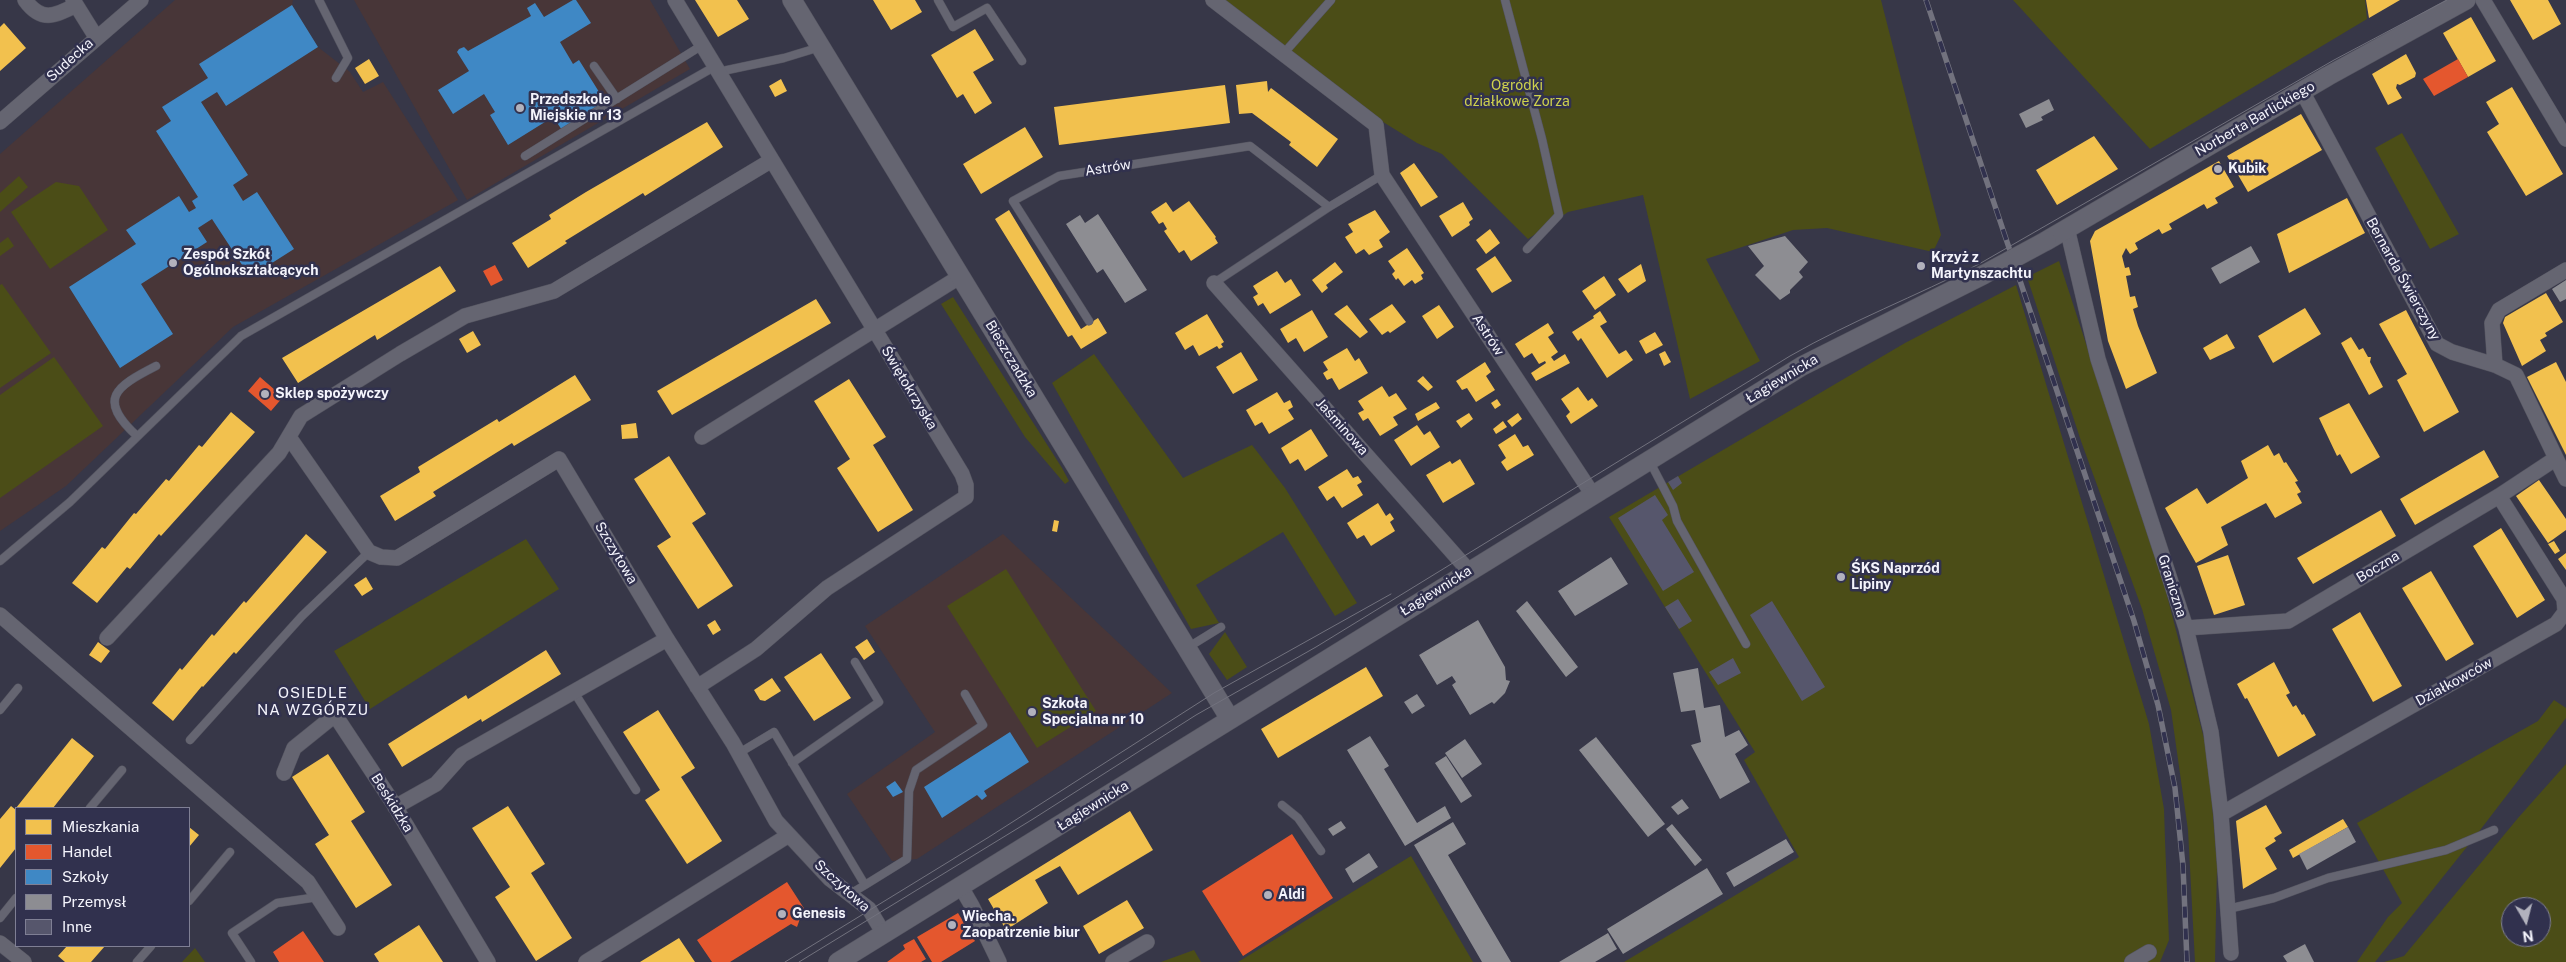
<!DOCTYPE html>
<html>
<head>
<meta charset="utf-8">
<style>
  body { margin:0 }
  #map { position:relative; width:2566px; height:962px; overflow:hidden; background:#373748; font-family:"Public Sans",sans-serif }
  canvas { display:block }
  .legend { position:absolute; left:15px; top:807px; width:175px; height:140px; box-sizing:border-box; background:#31314e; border:1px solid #7f7f94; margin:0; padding:6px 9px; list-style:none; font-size:15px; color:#f4f4fc }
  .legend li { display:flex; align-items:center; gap:10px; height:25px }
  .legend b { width:25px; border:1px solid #7f7f94 }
  .north { position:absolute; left:2501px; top:897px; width:50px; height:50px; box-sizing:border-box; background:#31314e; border:1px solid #7f7f94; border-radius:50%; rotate:172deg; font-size:14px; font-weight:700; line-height:20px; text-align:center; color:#f4f4fc }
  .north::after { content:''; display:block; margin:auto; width:18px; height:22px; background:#b2b2bd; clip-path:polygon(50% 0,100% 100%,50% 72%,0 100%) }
</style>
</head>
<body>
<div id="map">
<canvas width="2566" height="962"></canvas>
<ul class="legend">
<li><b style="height:14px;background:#f2c14e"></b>Mieszkania</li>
<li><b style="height:14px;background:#e4572e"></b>Handel</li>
<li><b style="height:14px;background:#3f88c5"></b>Szkoły</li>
<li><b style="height:14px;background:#8d8d92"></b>Przemysł</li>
<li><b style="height:14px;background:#56566c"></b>Inne</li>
</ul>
<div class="north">N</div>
</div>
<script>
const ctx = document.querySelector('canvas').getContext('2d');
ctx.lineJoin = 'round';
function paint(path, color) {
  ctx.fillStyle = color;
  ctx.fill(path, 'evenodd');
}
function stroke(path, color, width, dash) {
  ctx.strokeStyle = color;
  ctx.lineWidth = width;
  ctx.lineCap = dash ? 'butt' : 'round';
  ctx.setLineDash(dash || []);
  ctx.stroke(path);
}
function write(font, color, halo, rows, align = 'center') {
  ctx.font = font + ' "Public Sans",sans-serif';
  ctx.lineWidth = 5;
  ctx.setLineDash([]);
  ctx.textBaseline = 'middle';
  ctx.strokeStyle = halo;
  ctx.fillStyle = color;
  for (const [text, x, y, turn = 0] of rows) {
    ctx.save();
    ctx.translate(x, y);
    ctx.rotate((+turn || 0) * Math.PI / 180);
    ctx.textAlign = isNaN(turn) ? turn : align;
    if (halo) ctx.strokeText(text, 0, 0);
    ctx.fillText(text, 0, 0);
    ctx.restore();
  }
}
const education = new Path2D(`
  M175,0H293L292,5L318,47L350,72L363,92L383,82L458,200L233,327L66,486L0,531V154Z
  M354,0H650L690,69L467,200Z
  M1003,534L1172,693L917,859L892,861L847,794L935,732L865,626Z`);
const green = new Path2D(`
  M1225,0H1881L1941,235L1933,252L1827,228L1793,230L1706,259L1760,361L1690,399L1643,195L1568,212L1528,239L1442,154L1417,143L1346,99Z
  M2013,0H2365L2367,19L2150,149Z
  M2402,133L2459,234L2430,249L2375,148Z
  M19,176L28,187L0,212V193Z
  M56,182L79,186L108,230L50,269L11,212Z
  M8,237L14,246L0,256V243Z
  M2059,261L2163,580L2208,754L2217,865L2215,962H2195L2188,830L2171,710L2142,609L2081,441L2027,277Z
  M2,284L51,353L0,388V285Z
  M2016,285L2149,724L2164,809L2165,840L2169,940L2160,962H1624L1799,857L1744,760L1755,752L1609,517L1905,343Z
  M953,297L1062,468L1069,481L1065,484L1025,437L941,304Z
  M1094,354L1183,478L1252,445L1285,488L1357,603L1335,616L1283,532L1196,585L1219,623L1191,629L1052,383Z
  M54,357L103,426L0,498V395Z
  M526,539L559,589L370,709L334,651Z
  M1006,569L1096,711L1037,748L947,606Z
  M1225,632L1247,667L1227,680L1209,654Z
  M2554,700L2566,708V718L2474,838L2375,962H2357L2388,917L2402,903L2357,823L2538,721Z
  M2566,764V962H2384L2404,956L2518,818ZM2511,907H2541V937H2511Z
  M1411,856L1473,962H1238Z
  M195,948L205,962H182Z
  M1194,950L1201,962H1161Z`);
const homes = new Path2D(`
  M695,0H737L749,19L718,37Z
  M873,0H915L922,12L891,30Z
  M2366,0H2400L2369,18Z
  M2510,0H2548L2561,24L2533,40Z
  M2471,17L2496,61L2468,77L2443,33Z
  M4,23L26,48L0,71V27Z
  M975,29L994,60L973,72L992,103L975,114L963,94L957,98L931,55Z
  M2406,54L2416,73L2415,77L2400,85L2397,84L2396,88L2402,98L2388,105L2372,74Z
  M369,59L379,76L365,84L355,68Z
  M781,79L787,91L775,97L769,86Z
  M1267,81L1268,92L1271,88L1338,139L1317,167L1289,145L1291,142L1252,113L1239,114L1236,85Z
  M1225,85L1230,123L1059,145L1054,107Z
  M2512,87L2563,174L2526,196L2487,132L2499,124L2486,102Z
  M2301,114L2322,150L2248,192L2227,156Z
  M707,122L723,147L645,196L643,193L565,241L567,243L528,268L512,243L551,219L549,215L586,192Z
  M1025,127L1043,157L981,194L963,164Z
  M2094,136L2118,169L2057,205L2036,170Z
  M2219,161L2234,187L2215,198L2218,203L2207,209L2204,204L2169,224L2172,229L2162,234L2159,229L2135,243L2138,249L2130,254L2126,248L2122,256L2125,268L2129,267L2131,275L2126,276L2130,297L2135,296L2138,307L2133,309L2138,326L2157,373L2126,389L2108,341L2090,241L2095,231Z
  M1414,163L1438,197L1421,207L1400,173Z
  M2347,198L2365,233L2289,273L2277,234Z
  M1189,201L1216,237L1215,238L1218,243L1191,261L1184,250L1179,253L1164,231L1167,229L1163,222L1159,224L1151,212L1166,202L1173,212Z
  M1463,202L1473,219L1469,222L1470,225L1452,237L1439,216Z
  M1009,210L1081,329L1098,318L1107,333L1081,349L1072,335L1068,337L995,219Z
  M1375,210L1390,232L1379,240L1383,247L1369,255L1364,249L1356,254L1345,237L1353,232L1348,224Z
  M1490,229L1500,243L1486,254L1476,240Z
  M1407,248L1424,273L1421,275L1423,279L1415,284L1412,280L1404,286L1398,278L1396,280L1392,274L1395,271L1388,261Z
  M1495,256L1512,281L1492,293L1476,269Z
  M1335,262L1343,272L1326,285L1328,288L1322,293L1312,280Z
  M1641,264L1646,281L1628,293L1618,279Z
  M440,266L456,291L377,340L375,335L298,383L282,358Z
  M1277,271L1285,283L1291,279L1301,295L1270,314L1263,303L1258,306L1253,297L1258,294L1253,286Z
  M1604,276L1616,295L1595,310L1582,291Z
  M2546,293L2563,322L2545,333L2547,336L2540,340L2546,351L2522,366L2503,323L2505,317Z
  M816,299L831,323L672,415L657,391Z
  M1392,304L1406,322L1390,333L1388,331L1382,335L1369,319Z
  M1347,305L1368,332L1360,338L1334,314Z
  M1439,305L1454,327L1437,339L1422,316Z
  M2305,308L2321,334L2273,363L2258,336Z
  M1312,310L1328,337L1304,352L1296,338L1288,343L1280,329Z
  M2406,310L2459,412L2424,432L2397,380L2407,374L2379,324Z
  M1600,311L1607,322L1600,326L1619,354L1626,350L1633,360L1607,378L1581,338L1578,341L1572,332L1594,318L1593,316Z
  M1207,314L1224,342L1221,344L1223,347L1219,349L1217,346L1199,356L1193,345L1185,350L1175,333Z
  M1548,323L1554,333L1548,337L1558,352L1551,357L1554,361L1565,354L1570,363L1536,381L1531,373L1546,363L1545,361L1539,364L1532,353L1524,358L1515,344Z
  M473,331L481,345L467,353L459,339Z
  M1655,332L1663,345L1646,354L1639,341Z
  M2227,334L2235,348L2210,360L2203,348Z
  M2351,337L2359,350L2363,348L2368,357H2371L2370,362L2383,387L2369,395L2341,343Z
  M1347,348L1355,361L1359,358L1368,373L1339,390L1332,378L1327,380L1323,373L1328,370L1323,362Z
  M1665,351L1671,362L1664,366L1659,354Z
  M1241,352L1258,380L1233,394L1216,367Z
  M1485,362L1491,372L1486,376L1495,390L1476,402L1467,388L1462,390L1456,381Z
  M2556,362L2566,382V455L2527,377Z
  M575,375L591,400L514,446L512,443L433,492L436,496L395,521L380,496L420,472L418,467L497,419L499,422Z
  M1423,376L1433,387L1428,391L1417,381Z
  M849,379L886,437L873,445L913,510L878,532L837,468L850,459L814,401Z
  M1382,386L1389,397L1396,393L1407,409L1393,417L1398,425L1380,436L1368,418L1363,421L1358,413L1364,410L1358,401Z
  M1578,387L1588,401L1592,398L1598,406L1571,424L1566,416L1570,412L1561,399Z
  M1277,392L1284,403L1290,400L1293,407L1288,410L1294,419L1269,434L1262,422L1255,426L1246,410Z
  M1497,399L1501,405L1495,409L1491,403Z
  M1436,402L1440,408L1418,421L1415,414Z
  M2349,403L2380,457L2351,474L2340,454L2337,456L2319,418Z
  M231,412L255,432L161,536L159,534L130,569L127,567L97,603L72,583L102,547L105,549L134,513L136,514L166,479L169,481L199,445L202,447Z
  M1469,413L1473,419L1461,428L1456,421Z
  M1518,413L1522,419L1512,427L1507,421Z
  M1503,421L1507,427L1496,434L1493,429Z
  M636,423L638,438L622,439L621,425Z
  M1417,425L1424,435L1430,431L1440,447L1411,466L1394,440Z
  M1311,429L1328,456L1305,471L1298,459L1290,464L1281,448Z
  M1515,434L1523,447L1528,445L1534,455L1507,471L1501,462L1506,458L1498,445Z
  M2268,445L2274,456L2279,453L2284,463L2286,462L2298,481L2295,482L2301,492L2297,494L2302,503L2275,518L2266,503L2221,527L2228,545L2196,563L2165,508L2197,488L2207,504L2248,478L2241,461Z
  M2484,450L2499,477L2415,525L2400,499Z
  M669,456L706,514L692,523L733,586L698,609L657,546L671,537L634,479Z
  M1460,459L1475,484L1443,503L1426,475L1450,461L1452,464Z
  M1347,469L1353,478L1358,476L1362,482L1357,485L1363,495L1342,508L1334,496L1327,501L1318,487Z
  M2539,480L2566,519V530L2548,543L2516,496Z
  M1378,503L1386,516L1390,513L1394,519L1390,522L1395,531L1371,546L1364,535L1357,539L1347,523Z
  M2381,510L2396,536L2313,584L2297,558Z
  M1054,520L1059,521L1057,532L1052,531Z
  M2501,528L2545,600L2517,618L2473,546Z
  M306,534L327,552L236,654L234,652L203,687L202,686L173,721L152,703L180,668L182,670L212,634L214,636L244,601L246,603Z
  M2554,541L2560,551L2555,554L2548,544Z
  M2566,553V570L2558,559Z
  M2228,555L2245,605L2214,615L2197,566Z
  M2431,571L2474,644L2446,661L2402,588Z
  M366,577L373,589L362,596L354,585Z
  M2360,612L2402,686L2373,702L2332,629Z
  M715,620L721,630L713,635L707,625Z
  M867,639L875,652L864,660L855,647Z
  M98,642L110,651L101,663L89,655Z
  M546,650L561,674L482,722L481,719L402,767L388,744L466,695L468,699Z
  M821,653L851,698L814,721L784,677Z
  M2274,662L2290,693L2286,695L2293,707L2296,705L2302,715L2304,714L2316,735L2278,757L2247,698L2245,699L2237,684Z
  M1366,667L1383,696L1278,758L1261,729Z
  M772,678L781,691L765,701L760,700L754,690Z
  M658,710L695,768L681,777L722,841L687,864L645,800L660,790L623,732Z
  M72,738L94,756L80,774L53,808H16Z
  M328,754L365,812L351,821L392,885L356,908L315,844L329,835L292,777Z
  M2266,805L2282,833L2274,838L2276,841L2265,848L2277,869L2243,889L2236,821Z
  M11,806L16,810V848L0,868V819Z
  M508,806L545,864L531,873L572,938L536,961L495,897L510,887L472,828Z
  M1130,811L1153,850L1078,895L1060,866L1035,880L1048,903L1006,930L988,899Z
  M2343,819L2348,827L2293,858L2289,850Z
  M189,827L199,835L189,847Z
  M1127,900L1144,928L1099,954L1083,926Z
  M419,925L443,962H379L374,954Z
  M679,938L695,962H640Z
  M67,946H105L91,962H65L58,956Z`);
const shops = new Path2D(`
  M2458,59L2468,77L2434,96L2423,79Z
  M495,265L503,280L491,286L483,271Z
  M260,377L283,397L271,411L248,391Z
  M1292,834L1333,898L1243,956L1202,891Z
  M787,882L807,913L801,916L797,927L791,924L730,962H712L697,940Z
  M958,913L975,941L941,962H932L917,937Z
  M303,931L324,962H279L273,952Z
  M914,939L926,959L921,962H887L905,949L903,945Z`);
const schools = new Path2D(`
  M573,0H576L591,23L560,42L573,64L579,60L606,103L562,130L553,117L508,145L490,115L495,112L484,94L453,114L438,90L469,71L457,52L459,49L464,47L468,51L531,16L527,8L535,3L544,17Z
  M292,5L318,47L226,106L217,92L201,102L248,175L233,185L243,201L257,192L294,249L250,277L212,219L198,228L207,242L141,284L173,334L120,368L69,287L136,244L126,230L179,196L189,212L196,208L192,201L198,197L156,131L171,121L162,107L208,78L199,64Z
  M1010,732L1029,762L984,791L987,796L982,800L977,795L942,818L924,787Z
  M895,781L903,792L893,797L886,787Z`);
const industry = new Path2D(`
  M2049,99L2054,110L2041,117L2043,120L2026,128L2019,114Z
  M1098,214L1147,290L1125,303L1103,269L1097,273L1066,224L1080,215L1085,223Z
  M1785,236L1808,262L1799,272L1803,277L1790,290V293L1780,300L1755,275L1764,266L1748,246Z
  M2251,246L2260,262L2220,284L2211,268Z
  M2566,280V299L2560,302L2552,289Z
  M1611,557L1628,584L1575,616L1558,591Z
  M1527,601L1578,667L1566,677L1516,611Z
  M1478,620L1505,667L1506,680L1510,681L1505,693L1494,704L1492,702L1470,715L1452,685L1456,682L1452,676L1437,685L1419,655Z
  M1698,668L1704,708L1720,705L1725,737L1739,730L1748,745L1735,754L1750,782L1720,799L1691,745L1701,742L1695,710L1681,712L1673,673Z
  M1417,694L1425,706L1412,714L1404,702Z
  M1370,736L1389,766L1384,769L1417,823L1445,806L1451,818L1405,846L1347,750Z
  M1596,737L1665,824L1648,837L1579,750Z
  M1465,739L1482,764L1462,778L1445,753Z
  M1446,756L1472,796L1461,803L1435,763Z
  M1682,799L1689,808L1678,815L1671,807Z
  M1341,821L1346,828L1333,836L1328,829Z
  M1453,822L1466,844L1448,855L1511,962H1482L1414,845Z
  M1672,824L1702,860L1695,866L1666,829Z
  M2348,827L2356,842L2307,870L2299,854Z
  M1786,839L1794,852L1734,887L1726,873Z
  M1369,853L1378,867L1353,883L1345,869Z
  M1707,868L1723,894L1623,954L1607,929Z
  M1608,933L1617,949L1595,962H1559Z
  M2305,944L2314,962H2287L2283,956Z`);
const building = new Path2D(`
  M1678,476L1682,483L1673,490L1668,482Z
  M1655,495L1668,515L1662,520L1694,572L1663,591L1618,518Z
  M1678,599L1692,621L1679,629L1665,607Z
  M1772,601L1825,687L1802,701L1750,615Z
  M1733,658L1741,673L1718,685L1709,672Z`);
const service = new Path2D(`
  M319,0L348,58L336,78
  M938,0L953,27L987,8L1022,61
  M1505,0L1542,139L1559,215L1527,249
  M1284,53L1331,0
  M594,66L617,99
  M718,72L784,58L820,47
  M525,156L701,46
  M1329,207L1382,175
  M1089,321L1013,201L1059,176L1250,146L1329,207L1214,283
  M137,436C97,399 115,387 156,366
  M1649,460L1673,506L1677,521L1746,644
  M0,561L70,502L241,336L714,67
  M1187,648L1221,627
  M574,692L636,790
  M0,710L18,688
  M190,740L302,616L369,552
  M739,753L774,732L865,885L850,894
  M792,763L879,702L855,662
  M1282,805L1298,818L1321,851
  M90,808L122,770
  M865,885L907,859L909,791L916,770L983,725L965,694
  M189,901L230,852
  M2228,909L2274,898L2328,878L2446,850L2494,830
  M0,918L16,898
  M137,962L151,946
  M251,962L232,933L277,903L318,897`);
const minor = new Path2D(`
  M25,0C41,22 54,17 76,5
  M73,0L96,37
  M675,0L962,474L966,485V497L827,588L756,649L697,687
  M1213,0L1376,125L1382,175L1593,495
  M2483,0L2566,139
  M2302,91L2437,344L2452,352L2495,365L2516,375L2566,479
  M0,122L141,0
  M2067,228L2098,359L2186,628L2211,732L2221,814L2231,953
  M1214,283L1469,571
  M2495,365L2492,323L2499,310L2566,270
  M289,437L369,552L381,557L397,558L559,459L667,639L733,743L776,821L830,879L869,909L884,934
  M702,437L961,276
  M0,615L308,882L338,928
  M2186,628L2288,621L2499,496L2555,459
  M107,638L279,453L301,416L400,354L465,316L554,291L772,160
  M284,773L294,748L335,715L393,803L488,962
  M395,807L436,784L462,755L667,639
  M2221,814L2556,624L2565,612L2564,599L2499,496
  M961,887L972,906L999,962
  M0,943L24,962
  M586,962L789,835
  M1113,962L1147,942
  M2132,962L2149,952`);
const tertiary = new Path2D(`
  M792,0L1230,719
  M2046,241L2328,76L2466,0
  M838,962L1802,366L1983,275`);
const tram = new Path2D(`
  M785,962L989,837L1214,693L1391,594
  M799,962L1033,819L1196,715L1316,647L1790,356C1851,321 1916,296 1979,264L2334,60L2447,0`);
const rail = new Path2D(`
  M1926,0L2134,621L2158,705L2175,788L2183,866L2187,962`);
const tertiaryBridge = new Path2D(`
  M1983,275L2046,241`);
const markers = [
  [520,108,5,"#b2b2bd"],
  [2218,169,5,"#b2b2bd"],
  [173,263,5,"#b2b2bd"],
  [1921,266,5,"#b2b2bd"],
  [265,394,5,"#b2b2bd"],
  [1841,577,5,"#b2b2bd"],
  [1032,712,5,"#b2b2bd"],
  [1268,895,5,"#b2b2bd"],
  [782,914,5,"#b2b2bd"],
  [952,925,5,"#b2b2bd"]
];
const streetNames = [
  ["Sudecka",70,60,-42],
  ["Norberta Barlickiego",2255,119,-30],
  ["Astrów",1108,168,-9],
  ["Bernarda Świerczyny",2403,279,61],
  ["Astrów",1488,335,57],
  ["Bieszczadzka",1011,359,59],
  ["Łagiewnicka",1782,379,-31],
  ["Świętokrzyska",909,388,59],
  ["Jaśminowa",1342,427,48],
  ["Szczytowa",616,553,59],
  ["Boczna",2378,567,-31],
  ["Graniczna",2172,586,72],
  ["Łagiewnicka",1436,591,-32],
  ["Działkowców",2454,682,-29],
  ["Beskidzka",392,803,58],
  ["Łagiewnicka",1093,806,-32],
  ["Szczytowa",842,886,42]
];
const parkNames = [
  ["Ogródki",1517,86],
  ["działkowe Zorza",1517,102]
];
const poiNames = [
  ["Przedszkole",530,100],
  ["Miejskie nr 13",530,116],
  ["Kubik",2228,169],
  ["Zespół Szkół",183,255],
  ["Ogólnokształcących",183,271],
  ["Krzyż z",1931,258],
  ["Martynszachtu",1931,274],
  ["Sklep spożywczy",275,394],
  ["ŚKS Naprzód",1851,569],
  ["Lipiny",1851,585],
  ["Szkoła",1042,704],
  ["Specjalna nr 10",1042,720],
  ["Aldi",1278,895],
  ["Genesis",792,914],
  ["Wiecha.",962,917],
  ["Zaopatrzenie biur",962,933]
];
const neighbourhoodNames = [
  ["OSIEDLE",313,693],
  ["NA WZGÓRZU",313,710]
];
paint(education, '#483638');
paint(green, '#4b4d17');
paint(homes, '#f2c14e');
paint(shops, '#e4572e');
paint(schools, '#3f88c5');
paint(industry, '#8d8d92');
paint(building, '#56566c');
stroke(service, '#53535f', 9);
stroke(minor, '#53535f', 16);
stroke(tertiary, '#53535f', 20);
stroke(service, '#656571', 8);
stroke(minor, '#656571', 15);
stroke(tertiary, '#656571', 19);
stroke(tram, '#72727e', 1);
stroke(rail, '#72727e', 5.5);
stroke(rail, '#31314e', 4, [11]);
stroke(tertiaryBridge, '#53535f', 20, []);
stroke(tertiaryBridge, '#656571', 19);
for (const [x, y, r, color] of markers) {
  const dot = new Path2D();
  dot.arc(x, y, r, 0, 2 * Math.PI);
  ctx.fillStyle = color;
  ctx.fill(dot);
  stroke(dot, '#31314e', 2);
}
write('14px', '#f4f4fc', '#31314e', streetNames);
write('14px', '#cfd24d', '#31314e', parkNames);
write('bold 14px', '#f4f4fc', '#31314e', poiNames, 'left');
ctx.letterSpacing = '1px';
write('15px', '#f4f4fc', '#31314e', neighbourhoodNames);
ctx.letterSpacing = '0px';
</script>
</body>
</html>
